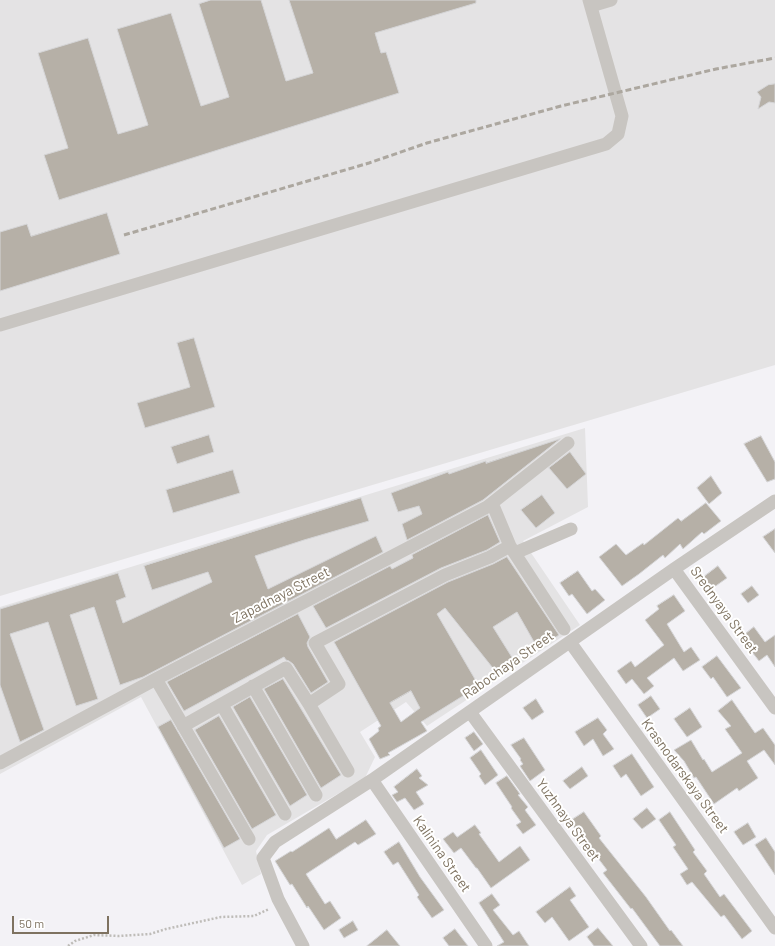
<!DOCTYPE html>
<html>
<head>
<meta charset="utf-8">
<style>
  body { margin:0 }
  #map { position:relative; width:775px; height:946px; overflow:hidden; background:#f3f2f6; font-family:Barlow,sans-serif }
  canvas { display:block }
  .scale { position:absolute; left:12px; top:916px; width:97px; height:18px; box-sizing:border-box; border:2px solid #7e7260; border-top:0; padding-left:5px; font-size:12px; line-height:14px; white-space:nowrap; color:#7e7260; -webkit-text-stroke:3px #fff; paint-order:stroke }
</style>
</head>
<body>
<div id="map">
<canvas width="775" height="946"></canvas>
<div class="scale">50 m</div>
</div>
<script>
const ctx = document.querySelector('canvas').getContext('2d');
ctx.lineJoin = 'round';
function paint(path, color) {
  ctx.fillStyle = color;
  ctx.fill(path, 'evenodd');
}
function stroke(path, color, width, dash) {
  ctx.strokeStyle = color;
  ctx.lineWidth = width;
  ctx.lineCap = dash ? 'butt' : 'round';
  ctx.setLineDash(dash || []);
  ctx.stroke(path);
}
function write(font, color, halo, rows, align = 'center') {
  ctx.font = font + ' Barlow,sans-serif';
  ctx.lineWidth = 4;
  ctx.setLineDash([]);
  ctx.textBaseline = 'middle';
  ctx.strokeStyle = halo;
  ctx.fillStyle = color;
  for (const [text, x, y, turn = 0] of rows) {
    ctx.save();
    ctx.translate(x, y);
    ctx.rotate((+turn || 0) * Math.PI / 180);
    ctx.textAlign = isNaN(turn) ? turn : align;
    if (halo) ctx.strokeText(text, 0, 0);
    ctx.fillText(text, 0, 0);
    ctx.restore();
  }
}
const built = new Path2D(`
  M0,0H775V365L0,596Z
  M585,428L588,507L523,541L580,625L427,726L406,702L360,732L375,757L365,778L267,835L256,851L261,874L242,885L141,697L0,774V607Z`);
const building = new Path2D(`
  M211,0H261L286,81L313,73L289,0H476V3L375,33L381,53L386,52L399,93L59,200L44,155L68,148L38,53L88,38L118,134L135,129L148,125L117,29L171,13L201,106L229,97L199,4Z
  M775,84V103L769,102L758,109L761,97L757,92L768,85Z
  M107,213L120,254L0,291V232L27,224L31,236Z
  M194,338L215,407L145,428L137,403L190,387L177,343Z
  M209,435L214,452L177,464L171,447Z
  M761,436L775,462V479L767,482L744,444Z
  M560,439L483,500L407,540L402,524L422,514L419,506L398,512L391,493L448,472L449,474L486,461V463Z
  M570,452L586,474L567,489L549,468Z
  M233,470L240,493L173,513L166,490Z
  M711,476L722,493L709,504L697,488Z
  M542,495L555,513L536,528L521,510Z
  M361,498L369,521L304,540L255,556L268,589L376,536L383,552L143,677L120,685L94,607L70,615L98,699L76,706L48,622L10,634L44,730L20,742L0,685V609L118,573L126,597L116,601L123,623L212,582L208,572L152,590L144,566Z
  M706,503L721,521L704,534L702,532L683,549L680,544L665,558L663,555L639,574L622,586L599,557L616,544L626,555L643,543L644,545L678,518L681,521Z
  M488,515L500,542L487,550L441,568L326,628L313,606L390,566L392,569L413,558L412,555Z
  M775,529V553L763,537Z
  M507,557L559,635L538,649L517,612L493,627L513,659L496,672L445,608L437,614L479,686L421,722L427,731L388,753L390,755L380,759L369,739L379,731L378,728L381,726L334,642L448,582L493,564ZM411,691L420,708L401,722L390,703Z
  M718,566L727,578L710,590L701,579Z
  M578,571L592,591L595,589L605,600L587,614L572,594L569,596L560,583Z
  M752,586L759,595L748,603L741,594Z
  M674,595L685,611L667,624L684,652L691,647L700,660L683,671L674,658L647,678L654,686L644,694L632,679L626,684L617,671L631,661L635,667L664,645L645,620L659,609L657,606Z
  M298,614L310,637L307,643L308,647L328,682L311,693L293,664L289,661L286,660L284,657L184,711L167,682Z
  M754,627L765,642L775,635V667L767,655L759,661L752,652L755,650L744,635Z
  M717,656L741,688L727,697L713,677L711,679L702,667Z
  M283,679L341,775L321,788L264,689Z
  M651,696L660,709L647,718L638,705Z
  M250,697L307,795L290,806L233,707Z
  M536,699L544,712L532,720L523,708Z
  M732,700L755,733L763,728L775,745V765L764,750L747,761L758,778L739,791L737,788L714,804L696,777L694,778L684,761L674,750L691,740L703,760L704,759L712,772L742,753L725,729L731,726L718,711Z
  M690,708L702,727L687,737L674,719Z
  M219,716L276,815L252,829L195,730Z
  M598,718L607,730L603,734L614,749L603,756L593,739L584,746L575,732Z
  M171,720L240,839L224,848L158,727Z
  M474,732L483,744L474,751L465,738Z
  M524,738L545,770L530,781L520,766L523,764L520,760L521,759L511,745Z
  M481,750L498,775L485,785L479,776L481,774L470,758Z
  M632,754L654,787L641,796L626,774L621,778L613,766Z
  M582,767L588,776L570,789L563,781Z
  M417,769L422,776L419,778L428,785L416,792L424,804L414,810L405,798L397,802L392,795L398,792L394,787Z
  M507,776L520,794L518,795L528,807L525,810L536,825L523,834L516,825L521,822L511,808L512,807L496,783Z
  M647,808L656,819L642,829L633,819Z
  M584,812L601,836L599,838L646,897L670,931L671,930L683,946H660L632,908L631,909L603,873L607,870L588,845L584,848L576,837L579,835L570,821Z
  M670,812L695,850L693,852L707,871L704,874L720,897L724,894L752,931L742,939L724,915L721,917L692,882L687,885L680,874L688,869L673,847L676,845L659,820Z
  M366,820L376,834L358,845L355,842L306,874L325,904L330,901L341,918L324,930L308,906L307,908L292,884L290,885L275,861L291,851L292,852L329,828L336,839Z
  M748,823L756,837L743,845L734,832Z
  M475,825L481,833L479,834L499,862L520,846L530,860L491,888L477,868H476L461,848L454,853L443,839L453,832L457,837Z
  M766,838L775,852V875L755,845Z
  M399,842L420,877L444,910L432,918L417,897L419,895L398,862L393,865L384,852Z
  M570,887L576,896L570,900L589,927L569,941L552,917L545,923L536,912Z
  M492,894L500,905L493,910L513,935L519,931L529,946H497L504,942L479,903Z
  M353,921L358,930L344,938L339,930Z
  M598,928L613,946H594L587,937Z
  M455,929L468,946H449L443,938Z
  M387,930L400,946H367Z`);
const path = new Path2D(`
  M68,946L75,941L94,935L119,936L150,934L166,929L221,917L254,916L269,909`);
const minor = new Path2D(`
  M591,6L611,0
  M0,325L606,144L618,134L622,116L589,0
  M510,546L564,629
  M515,553L571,529
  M674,569L775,708
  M570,642L775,928
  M156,679L249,839
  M253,686L316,795
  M309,704L348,771
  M222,705L285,814
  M470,712L641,946
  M183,726L286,668L309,704L339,684L315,643L445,575L490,557L510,546L492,503
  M0,763L156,679L487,507L568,443
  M372,780L486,946
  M303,946L278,899L263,858L275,842L372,780L674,569L775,501`);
const rail = new Path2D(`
  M124,235L369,163L427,143L561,106L716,69L775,58`);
const streetNames = [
  ["Zapadnaya Street",281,595,-27],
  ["Srednyaya Street",724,610,54],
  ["Rabochaya Street",508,665,-35],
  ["Krasnodarskaya Street",685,776,54],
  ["Yuzhnaya Street",568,820,54],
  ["Kalinina Street",442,854,55]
];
paint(built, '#e4e3e4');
paint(building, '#b6b0a7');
stroke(building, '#d5d5d7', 1);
stroke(path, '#bebcb8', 2.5, [2, 2]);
stroke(minor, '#c8c5c1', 13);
stroke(rail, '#aca79f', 3, [6, 3]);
write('14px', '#7e7260', '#fff', streetNames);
</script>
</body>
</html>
